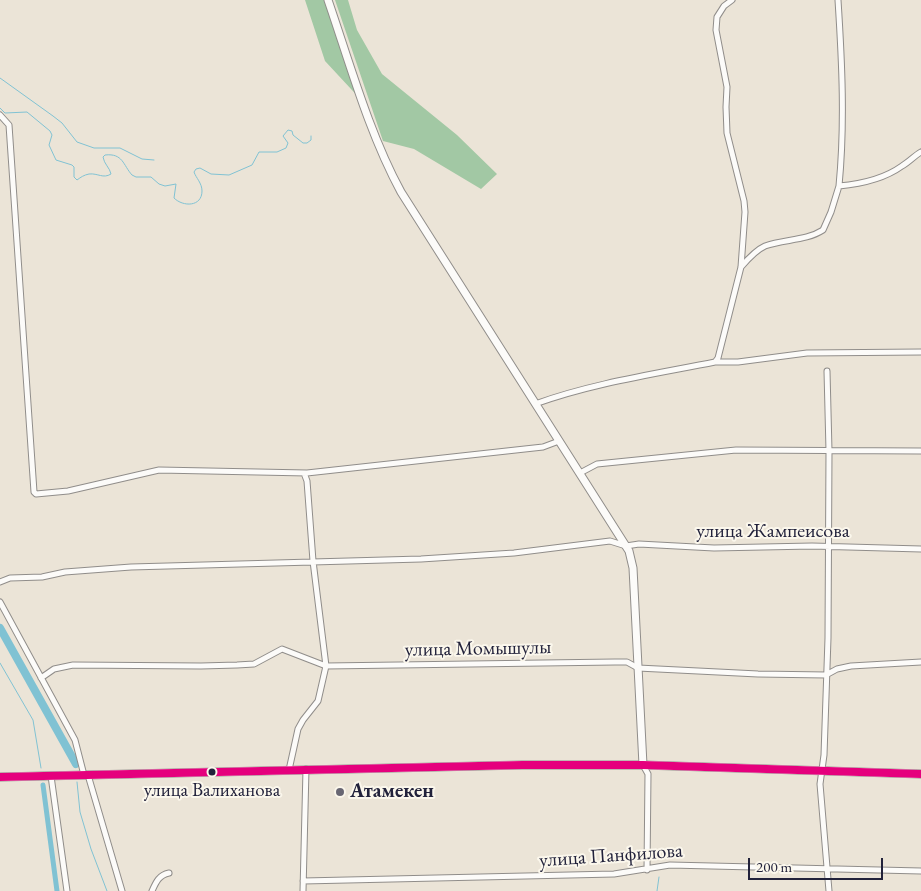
<!DOCTYPE html>
<html>
<head>
<meta charset="utf-8">
<style>
  body { margin:0 }
  #map { position:relative; width:921px; height:891px; overflow:hidden; background:#ebe4d7; font-family:"EB Garamond",serif }
  canvas { display:block }
  .scale { position:absolute; left:748px; top:858px; width:135px; height:22px; box-sizing:border-box; border:2px solid #22223b; border-top:0; padding-left:6px; font-size:15px; line-height:18px; white-space:nowrap; color:#22223b; -webkit-text-stroke:4px #fbf7ec; paint-order:stroke }
</style>
</head>
<body>
<div id="map">
<canvas width="921" height="891"></canvas>
<div class="scale">200 m</div>
</div>
<script>
const ctx = document.querySelector('canvas').getContext('2d');
ctx.lineJoin = 'round';
function paint(path, color) {
  ctx.fillStyle = color;
  ctx.fill(path, 'evenodd');
}
function stroke(path, color, width, dash) {
  ctx.strokeStyle = color;
  ctx.lineWidth = width;
  ctx.lineCap = dash ? 'butt' : 'round';
  ctx.setLineDash(dash || []);
  ctx.stroke(path);
}
function write(font, color, halo, rows, align = 'center') {
  ctx.font = font + ' "EB Garamond",serif';
  ctx.lineWidth = 4;
  ctx.setLineDash([]);
  ctx.textBaseline = 'middle';
  ctx.strokeStyle = halo;
  ctx.fillStyle = color;
  for (const [text, x, y, turn = 0] of rows) {
    ctx.save();
    ctx.translate(x, y);
    ctx.rotate((+turn || 0) * Math.PI / 180);
    ctx.textAlign = isNaN(turn) ? turn : align;
    if (halo) ctx.strokeText(text, 0, 0);
    ctx.fillText(text, 0, 0);
    ctx.restore();
  }
}
const forest = new Path2D(`
  M305,0H328L364,103L325,61Z
  M335,0H348L357,30L382,74L457,135L497,174L481,189L414,149L383,141Z`);
const stream = new Path2D(`
  M0,78L53,116L62,123L77,142L94,148H120L142,159L154,160
  M0,108L5,113L27,112L50,131L52,135L49,145L56,160L72,165L74,167V177L77,180C81,177 84,175 89,174C98,173 103,179 111,174C110,168 104,164 103,157L105,155C123,153 123,165 132,175L136,177H151L159,184L165,186L176,184L174,198C183,207 202,207 202,191C202,183 196,178 194,172L196,169L200,168L211,174L229,175L252,165L259,152H277L286,148L288,143L283,136L288,130L292,131L293,135L303,143H307L311,140V136
  M0,663L33,720L41,768
  M77,782L80,812L91,849L107,891
  M657,891L659,877`);
const canal = new Path2D(`
  M43,785L57,891`);
const river = new Path2D(`
  M0,628L76,764`);
const minor = new Path2D(`
  M838,0C842,62 845,124 839,186C861,184 884,179 902,166C909,162 914,156 921,152
  M0,115L9,125L34,492L36,494L68,491L159,470L307,473L543,447L559,441
  M741,267C747,260 756,250 765,246C784,239 806,241 823,230L831,212L839,186
  M715,362H738L807,353L921,352
  M827,371L829,451L828,638L824,755L820,784L829,891
  M535,404C593,383 655,374 715,362L718,358L741,267L745,212L744,201L727,133L726,107L727,87L716,30L717,17L724,6L732,0
  M580,473L597,464L736,450L921,451
  M0,582L10,578L42,577L65,572L131,567L421,559L514,553L610,541L626,546L639,544L714,548L812,546L921,549
  M0,602L75,740L84,775
  M41,678L54,669L73,665L201,666L237,665L254,664L282,649L326,666L615,662H627L638,668L758,674L826,675L837,669L851,666L921,662
  M643,765L648,774L647,870
  M289,770L298,729L303,720L318,701L326,666L313,561L307,481L304,473
  M88,775L122,891
  M51,776L67,891
  M303,881L614,874L670,865L921,871
  M152,891C156,882 159,875 169,873
  M303,891L306,769`);
const tertiary = new Path2D(`
  M328,0C350,64 369,133 401,192L629,551L633,568L643,765`);
const secondary = new Path2D(`
  M0,777L522,765H643L921,774`);
const bus1 = new Path2D(`
  M0,777L522,765H643L921,774`);
const markers = [
  [212,772,4.5,"#22223b"],
  [340,792,5,"#686672"]
];
const busNames = [
  ["улица Валиханова",212,791]
];
const streetNames = [
  ["улица Жампеисова",773,532],
  ["улица Момышулы",478,649,-1],
  ["улица Панфилова",611,856,-4]
];
const poiNames = [
  ["Атамекен",350,792]
];
paint(forest, '#a2c8a4');
stroke(stream, '#80c2d3', 1);
stroke(canal, '#80c2d3', 5);
stroke(river, '#80c2d3', 8);
stroke(minor, '#908d8a', 7);
stroke(tertiary, '#908d8a', 9);
stroke(secondary, '#908d8a', 9);
stroke(minor, '#fcfbf9', 5);
stroke(tertiary, '#fcfbf9', 7);
stroke(secondary, '#fcfbf9', 8);
stroke(bus1, '#e5007d', 8);
for (const [x, y, r, color] of markers) {
  const dot = new Path2D();
  dot.arc(x, y, r, 0, 2 * Math.PI);
  ctx.fillStyle = color;
  ctx.fill(dot);
  stroke(dot, '#fbf7ec', 2);
}
write('19px', '#22223b', '#fbf7ec', busNames);
write('20px', '#22223b', '#fbf7ec', streetNames);
write('bold 20px', '#22223b', '#fbf7ec', poiNames, 'left');
</script>
</body>
</html>
